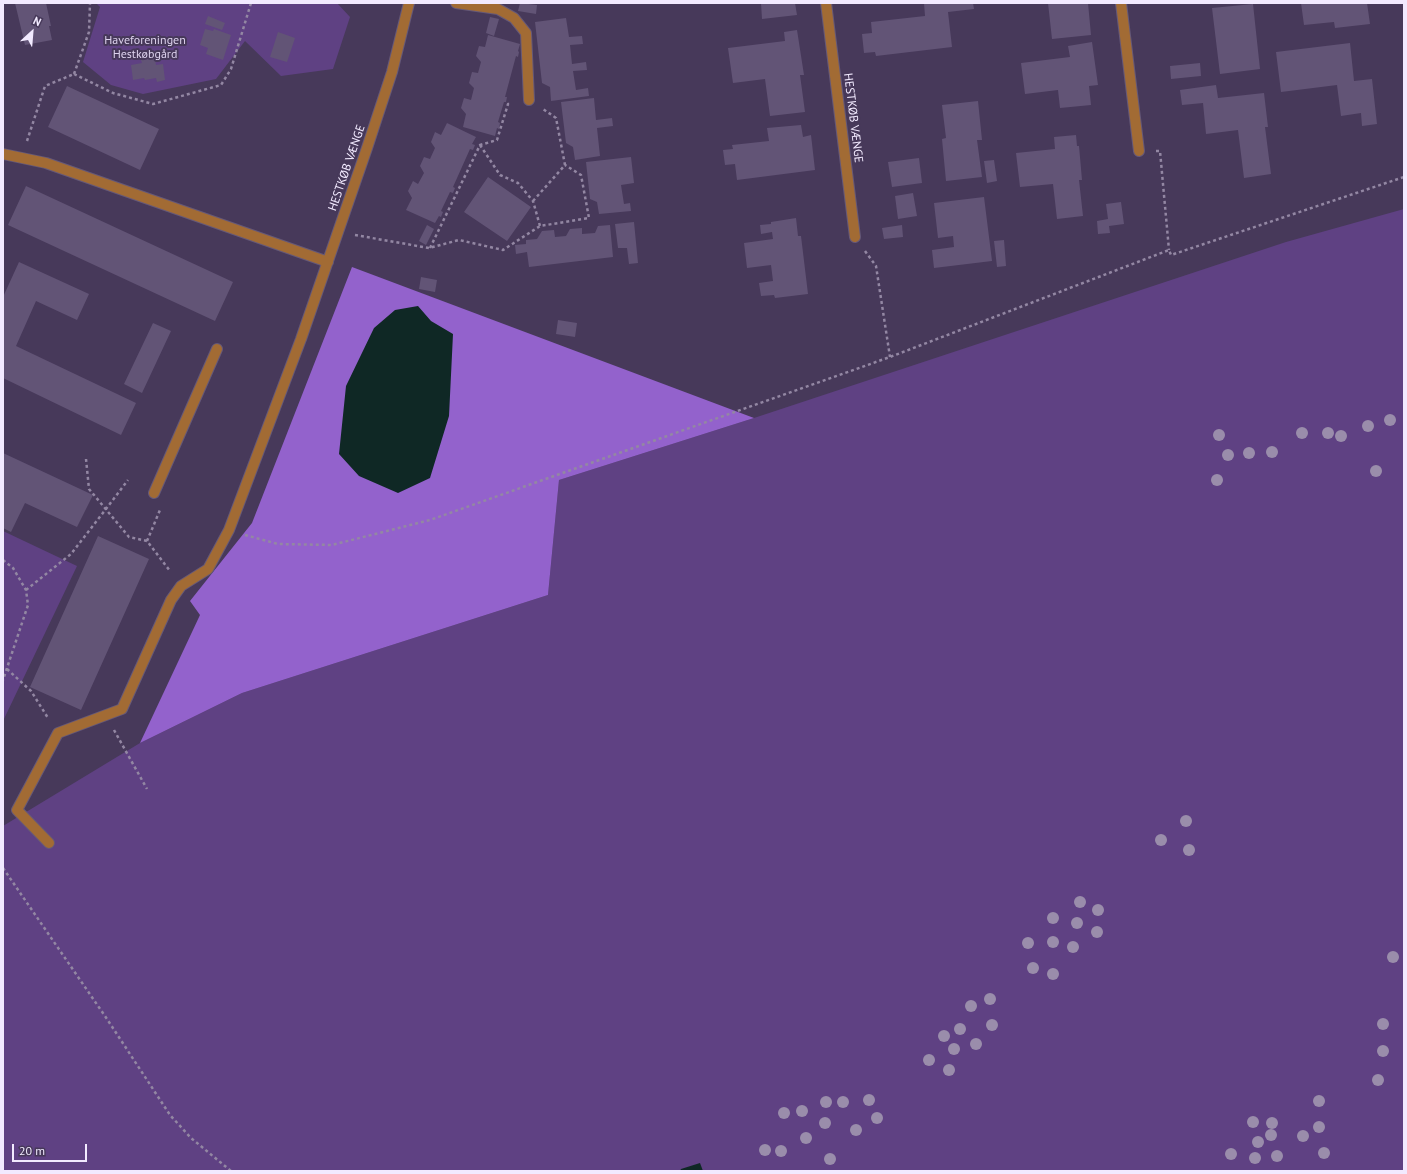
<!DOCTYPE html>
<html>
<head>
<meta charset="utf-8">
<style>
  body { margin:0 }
  #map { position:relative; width:1407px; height:1174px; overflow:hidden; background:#47395a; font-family:"PT Sans",sans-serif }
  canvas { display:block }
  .frame { position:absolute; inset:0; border:4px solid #f2eaff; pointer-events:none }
  .north { position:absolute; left:12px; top:12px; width:40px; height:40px; -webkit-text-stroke:3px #47395a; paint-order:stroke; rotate:26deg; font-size:11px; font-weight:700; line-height:16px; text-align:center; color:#f2eaff }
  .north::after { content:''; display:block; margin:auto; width:14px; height:18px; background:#f2eaff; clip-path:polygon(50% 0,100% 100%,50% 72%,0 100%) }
  .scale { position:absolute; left:12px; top:1144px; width:75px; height:18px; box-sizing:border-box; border:2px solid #f2eaff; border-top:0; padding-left:5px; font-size:12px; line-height:14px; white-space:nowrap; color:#f2eaff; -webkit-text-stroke:3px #47395a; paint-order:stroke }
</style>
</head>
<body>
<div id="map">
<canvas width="1407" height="1174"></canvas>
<div class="frame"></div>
<div class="north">N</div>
<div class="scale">20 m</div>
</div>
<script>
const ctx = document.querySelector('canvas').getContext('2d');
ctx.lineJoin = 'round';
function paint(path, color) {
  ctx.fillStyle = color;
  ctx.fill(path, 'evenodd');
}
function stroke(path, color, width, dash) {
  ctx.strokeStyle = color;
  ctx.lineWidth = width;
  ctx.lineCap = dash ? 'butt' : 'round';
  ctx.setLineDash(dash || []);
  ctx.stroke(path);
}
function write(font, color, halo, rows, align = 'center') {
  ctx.font = font + ' "PT Sans",sans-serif';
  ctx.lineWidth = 4;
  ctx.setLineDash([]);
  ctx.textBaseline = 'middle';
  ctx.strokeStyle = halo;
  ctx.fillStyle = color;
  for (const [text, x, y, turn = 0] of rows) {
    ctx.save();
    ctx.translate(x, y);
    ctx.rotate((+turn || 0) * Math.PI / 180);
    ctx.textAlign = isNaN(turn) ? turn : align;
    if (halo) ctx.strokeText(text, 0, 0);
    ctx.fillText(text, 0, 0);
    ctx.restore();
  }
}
const green = new Path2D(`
  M96,3H337L350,17L333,69L281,76L245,41L216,79L143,94L111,85L83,62L100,7Z
  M1404,209V1171H3V826L140,743L242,693L548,595L559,480L754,418L1286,242Z
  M3,531L77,566L3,721Z`);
const forest = new Path2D(`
  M352,267L754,418L559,480L548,595L242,693L140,743L200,615L190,601L252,523Z`);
const water = new Path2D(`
  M418,306L431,321L453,334L449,416L430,478L398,493L359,476L339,454L346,386L374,328L395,310Z
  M700,1163L703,1171H680L681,1169Z`);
const building = new Path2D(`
  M15,3H46L51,26H49L52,40L25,45Z
  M520,3L537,5L536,14L518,11Z
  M761,3H795L797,15L762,19Z
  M924,3H973L974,9L948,12L952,47L876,56L875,52L864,53L862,34L872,33L871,22L925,16Z
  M1048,3H1088L1091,35L1052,39Z
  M1301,3H1367L1370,24L1335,28L1334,22L1304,25Z
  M1253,4L1260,69L1220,74L1212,8Z
  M208,16L225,23L222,30L205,24Z
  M490,17L499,19L494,36L486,33Z
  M566,18L569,37L582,36L583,44L570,45L572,64L586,62L587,70L573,71L576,90L588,88L589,96L551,101L550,87L542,83L535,22Z
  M205,29L213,31L214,29L231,35L223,60L206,54L208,48L200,45Z
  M797,30L804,75H800L805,112L770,116L765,79L733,83L728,48L785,41L784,32Z
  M278,32L295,38L287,62L270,57Z
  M488,35L520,44L518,51L519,52L518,57L516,56L505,97H507L506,102H504L498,122L500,123L499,129L497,128L495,136L463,127L466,114L461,108L464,98L471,100L474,88L469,83L472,72L478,73L481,62L476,56L479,46L485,47Z
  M1092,42L1098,85L1089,86L1091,105L1060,108L1058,90L1025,94L1021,63L1070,57L1068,46Z
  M1350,43L1354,81L1372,79L1377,124L1362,126L1361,113L1341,116L1337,85L1281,92L1276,52Z
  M176,50L177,56L164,59L163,52Z
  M155,58L156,65L163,64L165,80L157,82L156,78L145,80L144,78L133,80L131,65L142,63L141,60Z
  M1200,63L1201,76L1171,79L1170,66Z
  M1216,85L1218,98L1264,93L1268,127H1265L1271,174L1244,178L1238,130L1206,134L1203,103L1182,105L1180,90Z
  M67,86L159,129L140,170L48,127Z
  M594,98L596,120L612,118L613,126L597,128L600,156L575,160L573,147L566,143L561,102Z
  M978,101L982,140H977L982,177L946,181L942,139L946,138L942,105Z
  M447,123L476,137L472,144L475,145L473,150L470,149L453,187L455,188L453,193L450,192L441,211L443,212L441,217L439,216L435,223L406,210L412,198L408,191L413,181L418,184L424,173L420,166L424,157L430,159L435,148L431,142L435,132L441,135Z
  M801,125L803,137L811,135L815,170L737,180L735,164L725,165L723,150L733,149L732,145L769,141L767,128Z
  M1076,135L1077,146H1079L1082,180H1079L1083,216L1057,219L1053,184L1020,187L1016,153L1055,149L1054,137Z
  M631,157L634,183L621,185L624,204L630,203L631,211L599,214L597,202L590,199L586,162Z
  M919,158L922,183L892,187L888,162Z
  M994,160L997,181L987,183L984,161Z
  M488,177L531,207L507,241L464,212Z
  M26,186L233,282L215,321L8,225Z
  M913,193L917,216L898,219L895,196Z
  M984,197L992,261L934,268L932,250L954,247L953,236L938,238L934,203Z
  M1121,202L1124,224L1109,226L1110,233L1098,234L1097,221L1108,219L1106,204Z
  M796,218L798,236H801L808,294L775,298L774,295L761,296L759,283L773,281L771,265L747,268L744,243L773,239L772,232L761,234L760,225L771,224V222Z
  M634,222L638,263L629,264L627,248H618L615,224Z
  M427,225L434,229L426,245L419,241Z
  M610,225L613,257L529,267L527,252L516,254L515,245L526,244V240L537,239L542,231L554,230L555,237L566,236L570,229L582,228V234L595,233L598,226Z
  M902,225L903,237L884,239L882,228Z
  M1004,240L1006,266L997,267L994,241Z
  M19,262L89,294L77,320L36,301L16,346L136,403L121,435L3,378V297Z
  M421,277L437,280L435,292L419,289Z
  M558,320L577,323L575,337L556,334Z
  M153,323L171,331L142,393L124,384Z
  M3,453L93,495L77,527L25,503L11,532L3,528Z
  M98,536L149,559L81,710L30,687Z`);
const path = new Path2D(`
  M74,74L113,93L153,104L221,85L231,69L251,3
  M74,74L89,32L90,3
  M27,141L45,86L74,74
  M480,145L500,175L518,183L533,201L540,226
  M1156,151H1160L1169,250
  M533,201L565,165L556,118L543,109
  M355,235L429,248L459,240L503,250L540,226L589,218L581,175L565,165
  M430,248L480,145L497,140L508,104H511
  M865,251L876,266L890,357
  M86,459L89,489L129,537L147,541L170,571
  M245,535L278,544L332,545L430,520L890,357L1169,250L1171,255L1404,177
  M147,541L160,510
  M3,560L13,568L26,590L28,605L3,680
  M26,590L71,554L106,509L128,480
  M7,669L31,691L48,718
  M114,730L147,789
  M3,868L107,1019L170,1115L191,1138L231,1171`);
const minor = new Path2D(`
  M456,3L498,9L514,18L526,33L529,100
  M826,3L855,237
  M1121,3L1139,151
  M3,154L46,163L328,262
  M154,493L217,349
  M49,843L17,810L58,733L122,709L171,600L181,586L208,569L229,530L301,339L367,148L392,72L409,3`);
const trees = [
  [1390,420],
  [1368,426],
  [1302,433],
  [1328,433],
  [1219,435],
  [1341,436],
  [1272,452],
  [1249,453],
  [1228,455],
  [1376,471],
  [1217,480],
  [1186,821],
  [1161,840],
  [1189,850],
  [1080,902],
  [1098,910],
  [1053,918],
  [1077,923],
  [1097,932],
  [1053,942],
  [1028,943],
  [1073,947],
  [1393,957],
  [1033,968],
  [1053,974],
  [990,999],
  [971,1006],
  [1383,1024],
  [992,1025],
  [960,1029],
  [944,1036],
  [976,1044],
  [954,1049],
  [1383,1051],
  [929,1060],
  [949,1070],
  [1378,1080],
  [869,1100],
  [1319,1101],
  [826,1102],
  [843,1102],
  [802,1111],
  [784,1113],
  [877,1118],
  [1253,1122],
  [825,1123],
  [1272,1123],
  [1319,1127],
  [856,1130],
  [1271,1135],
  [1303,1136],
  [806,1138],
  [1258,1142],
  [765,1150],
  [781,1151],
  [1324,1153],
  [1231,1154],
  [1277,1156],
  [1255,1158],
  [830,1159]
];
const parkNames = [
  ["Haveforeningen",145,41],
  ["Hestkøbgård",145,55]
];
const streetNames = [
  ["HESTKØB VÆNGE",853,118,83],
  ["HESTKØB VÆNGE",347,168,-71]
];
paint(green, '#5f4183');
paint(forest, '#9362cc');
paint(water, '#0f2825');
paint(building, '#625476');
stroke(minor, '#665978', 12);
stroke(path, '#9387a3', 2.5, [3, 3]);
stroke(minor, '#a26b34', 10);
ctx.fillStyle = '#9a8dab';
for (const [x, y] of trees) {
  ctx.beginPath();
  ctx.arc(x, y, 6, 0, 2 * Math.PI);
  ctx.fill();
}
write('12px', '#ddd2ed', '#47395a', parkNames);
write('12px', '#f2eaff', '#47395a', streetNames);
</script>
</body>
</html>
